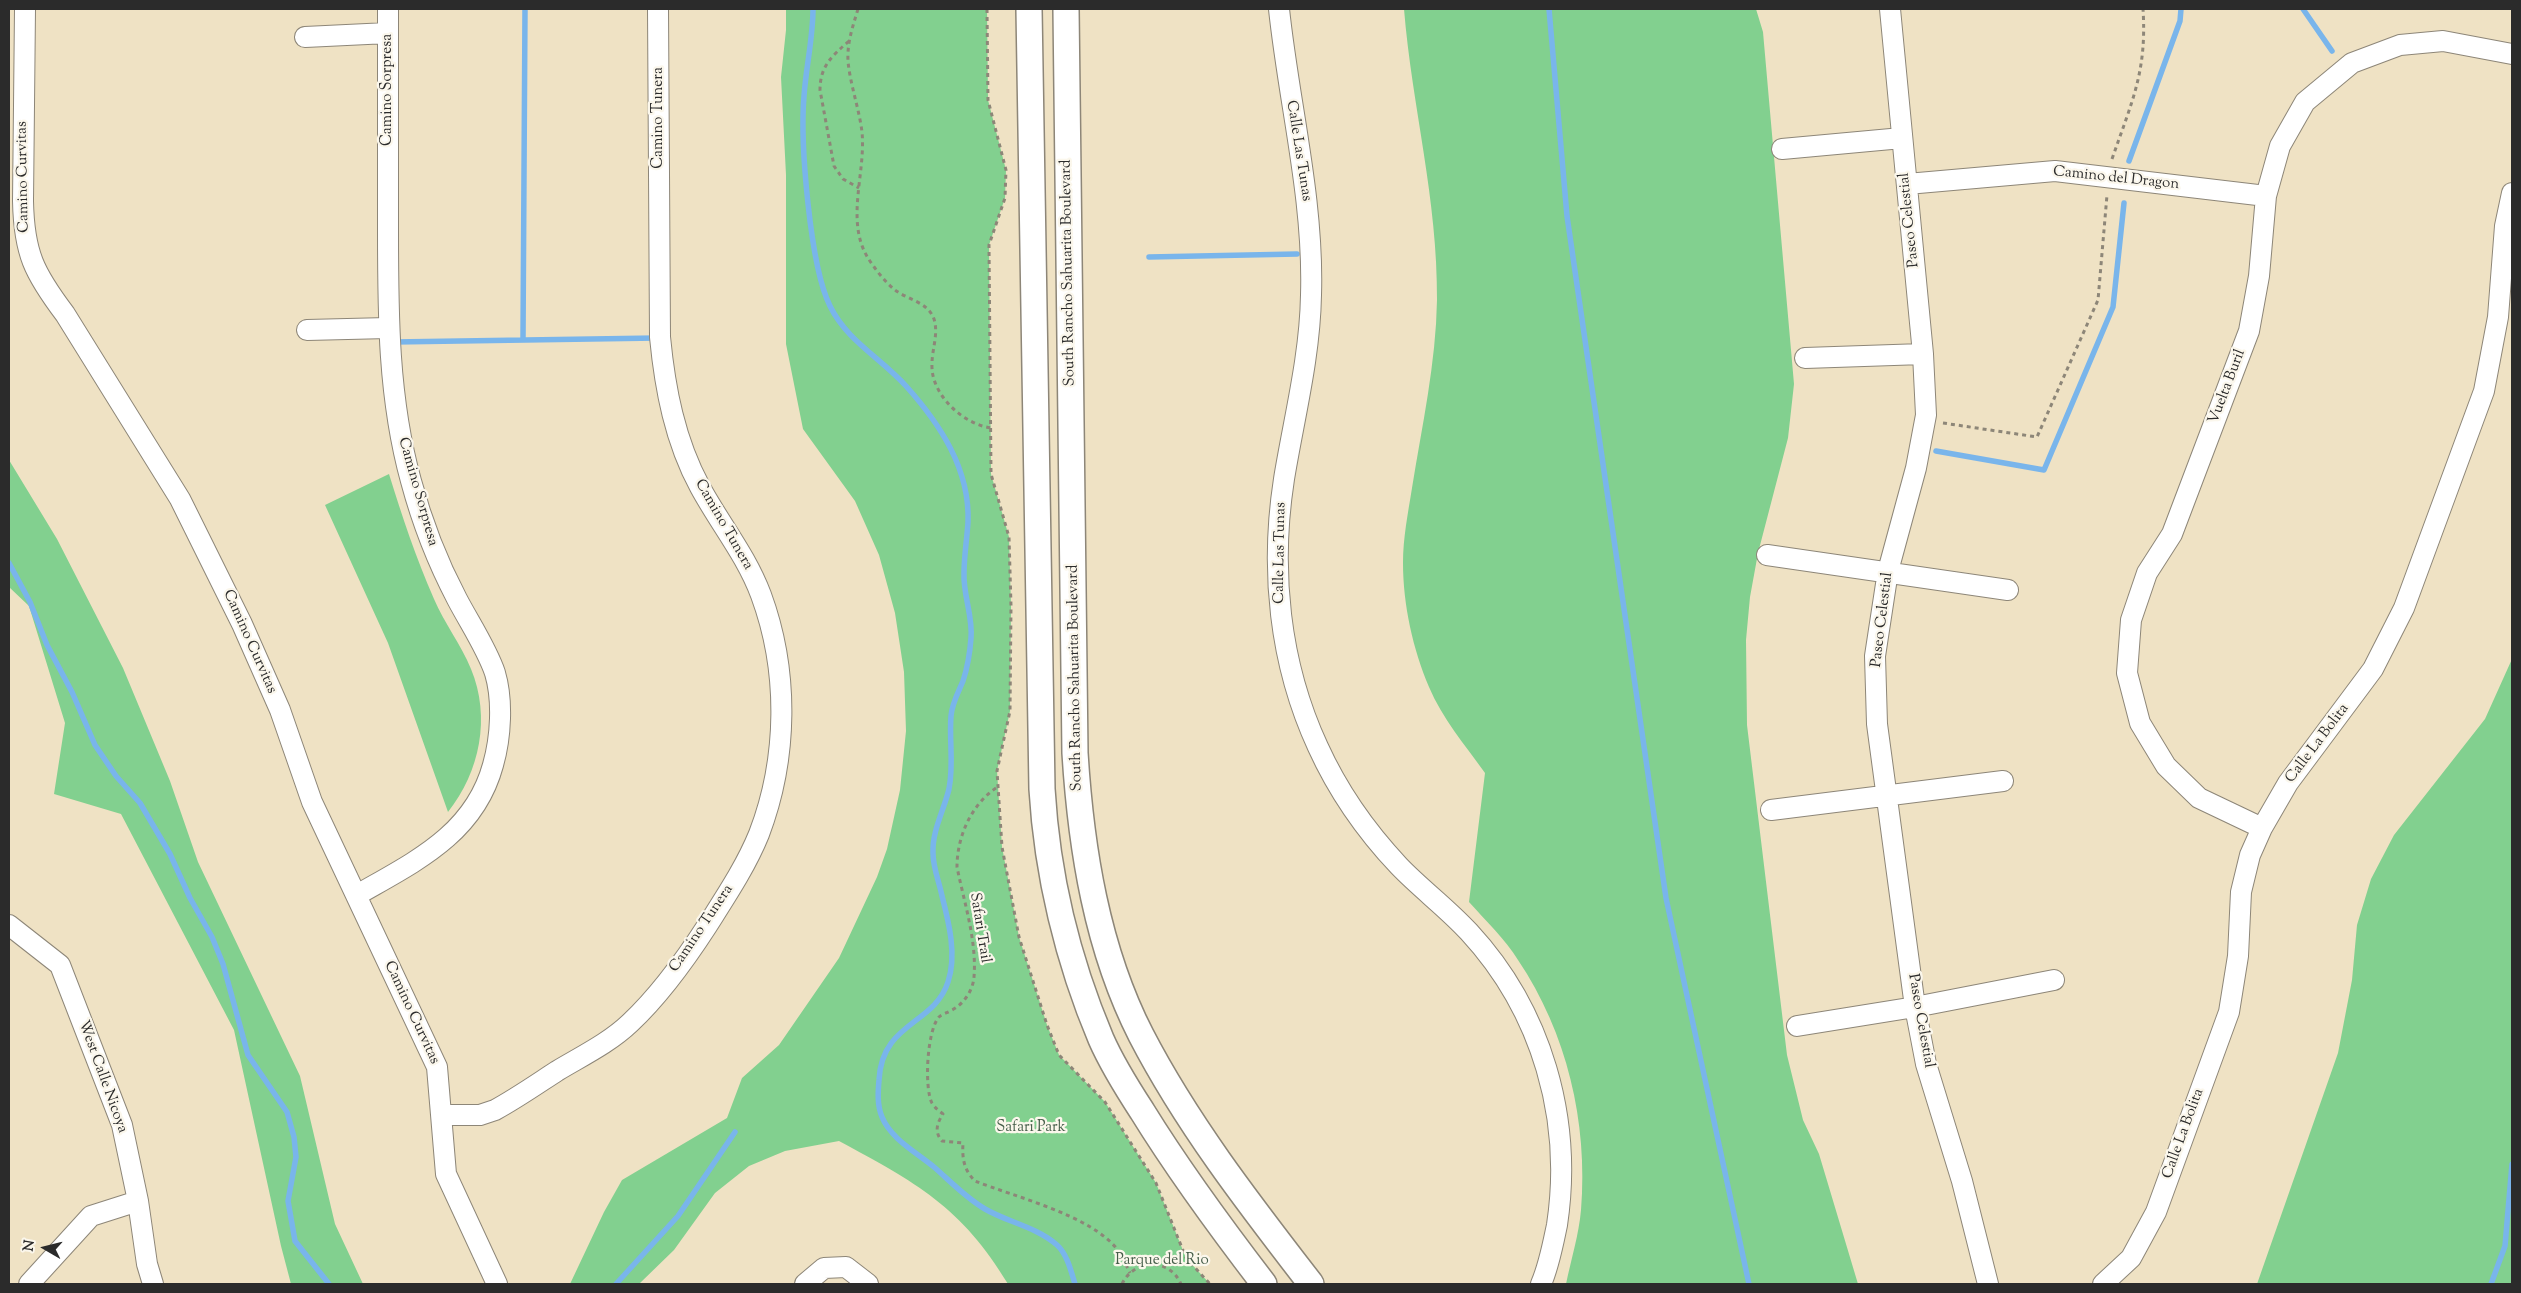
<!DOCTYPE html>
<html>
<head>
<meta charset="utf-8">
<style>
  body { margin:0 }
  #map { position:relative; width:2521px; height:1293px; overflow:hidden; background:#efe2c4; font-family:"Sorts Mill Goudy",serif }
  canvas { display:block }
  .frame { position:absolute; inset:0; border:10px solid #2b2b2b; pointer-events:none }
  .north { position:absolute; left:20px; top:1223px; width:50px; height:50px; -webkit-text-stroke:4px #fbf7ec; paint-order:stroke; rotate:278deg; font-size:14px; font-weight:700; line-height:20px; text-align:center; color:#2b2b2b }
  .north::after { content:''; display:block; margin:auto; width:18px; height:22px; background:#2b2b2b; clip-path:polygon(50% 0,100% 100%,50% 72%,0 100%) }
</style>
</head>
<body>
<div id="map">
<canvas width="2521" height="1293"></canvas>
<div class="frame"></div>
<div class="north">N</div>
</div>
<script>
const ctx = document.querySelector('canvas').getContext('2d');
ctx.lineJoin = 'round';
function paint(path, color) {
  ctx.fillStyle = color;
  ctx.fill(path, 'evenodd');
}
function stroke(path, color, width, dash) {
  ctx.strokeStyle = color;
  ctx.lineWidth = width;
  ctx.lineCap = dash ? 'butt' : 'round';
  ctx.setLineDash(dash || []);
  ctx.stroke(path);
}
function write(font, color, halo, rows, align = 'center') {
  ctx.font = font + ' "Sorts Mill Goudy",serif';
  ctx.lineWidth = 4.5;
  ctx.setLineDash([]);
  ctx.textBaseline = 'middle';
  ctx.strokeStyle = halo;
  ctx.fillStyle = color;
  for (const [text, x, y, turn = 0] of rows) {
    ctx.save();
    ctx.translate(x, y);
    ctx.rotate((+turn || 0) * Math.PI / 180);
    ctx.textAlign = isNaN(turn) ? turn : align;
    if (halo) ctx.strokeText(text, 0, 0);
    ctx.fillText(text, 0, 0);
    ctx.restore();
  }
}
const green = new Path2D(`
  M786,9H987L988,100L1006,170L1005,198L989,245L991,474L1009,537L1011,606L1010,711L997,771L1002,847L1019,937L1047,1025L1059,1055L1105,1102L1156,1183L1186,1258L1210,1284H1008C962,1207 915,1182 839,1141L785,1151L749,1166L715,1193L674,1250L639,1284H570L604,1212L622,1180L727,1118L742,1078L779,1045L839,958L877,877L887,849L900,790L906,731L904,672L895,613L879,555L855,501L803,429L786,344V175L781,77L786,30Z
  M1404,9H1756L1763,32L1794,384L1788,438L1758,553L1750,597L1746,640L1747,725L1787,1055L1803,1120L1819,1154L1858,1284H1566C1571,1260 1579,1234 1581,1210C1588,1122 1567,1033 1518,960C1505,939 1486,921 1469,902L1485,773C1465,745 1442,718 1429,687C1413,649 1403,605 1403,563C1403,538 1408,513 1412,488C1422,426 1436,363 1437,300C1438,200 1412,107 1404,9Z
  M9,460L57,539L123,668L170,781L198,862L300,1076L335,1224L363,1284H291L281,1246L234,1030L121,814L54,794L65,723L29,606L9,587Z
  M389,474C402,516 416,558 434,599C444,623 461,644 471,669C491,717 480,772 448,812L388,643L325,505Z
  M2512,659V1284H2257L2338,1053L2352,980L2357,925L2371,879L2394,835L2485,719Z`);
const stream = new Path2D(`
  M813,9C813,38 806,67 804,96C800,143 810,266 830,306C847,341 881,358 906,386C940,424 970,469 968,522C967,539 964,556 964,573C963,595 973,616 971,638C970,652 967,669 963,681C958,693 952,703 951,716C949,741 954,764 949,789C944,810 932,831 933,853C933,868 939,881 942,896C949,923 957,955 948,982C934,1025 882,1022 879,1080C878,1092 877,1105 882,1117C891,1139 916,1152 934,1167C950,1181 966,1198 985,1209C1007,1222 1037,1227 1057,1245C1067,1254 1071,1271 1075,1284
  M1549,9L1567,216L1666,898L1749,1284
  M2303,9L2332,51
  M2129,161L2180,21L2181,9
  M1149,257L1297,254
  M523,339L525,9
  M394,342L657,338
  M1936,451L2044,470L2113,307L2124,203
  M9,563L30,602L47,645L72,692L95,745L116,776L140,803L170,854L190,898L212,937L223,964L248,1055L287,1112L294,1137L296,1157L288,1201L295,1241L329,1284
  M616,1284L678,1216L735,1132
  M2491,1284L2505,1246L2512,1164`);
const path = new Path2D(`
  M858,9C853,26 847,42 848,61C850,84 859,108 862,132C866,173 845,221 868,258C875,269 885,282 895,290C908,300 928,302 934,319C939,335 931,351 932,368C933,396 964,425 992,428
  M987,9L988,100L1006,170L1005,198L989,245L991,474L1009,537L1011,606L1010,711L997,771L1002,847L1019,937L1047,1025L1059,1055L1105,1102L1156,1183L1186,1258L1210,1284
  M849,41C832,56 820,66 820,90L834,166L843,179L859,188
  M2112,159C2132,101 2147,72 2143,9
  M1943,423L2037,437L2098,300L2107,195
  M996,788C971,805 957,837 957,867C964,902 977,941 974,977C973,990 964,1004 952,1010C947,1013 942,1014 939,1017C927,1030 924,1088 932,1103C935,1108 939,1111 943,1114C937,1123 934,1132 942,1141L963,1143C962,1159 964,1170 975,1181C1015,1197 1090,1215 1117,1249C1122,1256 1126,1265 1130,1273
  M1122,1284C1134,1259 1169,1257 1181,1284`);
const minor = new Path2D(`
  M25,9L23,201C24,253 34,273 65,314L180,499L242,624L280,710L312,802L437,1067L446,1174L497,1284
  M1279,9C1289,104 1314,199 1311,295C1310,357 1294,418 1284,479C1270,569 1279,663 1318,747C1338,791 1366,831 1399,866C1421,889 1447,908 1469,932C1542,1011 1573,1119 1557,1225C1553,1244 1549,1266 1541,1284
  M1890,9L1923,354L1926,415L1916,468L1888,571L1875,656L1877,724L1915,1007L1926,1064L1962,1181L1988,1284
  M305,37L388,33
  M1782,149L1902,138
  M1907,184L2055,171L2266,196
  M307,330L388,328
  M1805,358L1923,354
  M1767,555L2008,590
  M1771,810L2003,781
  M2262,828L2199,798L2166,766L2140,723L2127,673L2131,620L2147,573L2172,534L2249,331L2259,276L2266,196L2280,146L2305,102L2352,63L2400,45L2443,41L2512,54
  M357,895C414,862 474,835 493,765C501,737 503,700 495,673C487,649 469,622 457,599C437,561 422,522 411,481C388,398 388,313 388,229C388,155 388,82 388,9
  M9,925L60,965L122,1125L138,1201L147,1264L153,1284
  M1797,1026L1915,1007L2054,980
  M441,1115H480L495,1110C517,1098 537,1084 557,1071C582,1056 609,1043 630,1023C660,995 685,960 707,926C726,896 746,866 759,834C788,758 789,671 761,595C746,555 720,524 700,487C675,441 665,389 660,337L658,9
  M29,1284L91,1216L138,1201
  M805,1284L824,1268L846,1267L868,1284
  M2103,1284L2131,1258L2156,1212L2229,1012L2238,956L2241,892L2250,855L2262,828L2288,783L2373,669L2404,608L2484,391L2498,317L2505,226L2512,193`);
const tertiary = new Path2D(`
  M1029,9L1042,789C1047,874 1068,961 1101,1039C1112,1064 1127,1088 1142,1111C1179,1171 1221,1228 1264,1284
  M1066,9L1075,753C1081,849 1097,949 1141,1035C1187,1124 1250,1205 1311,1284`);
const streetNames = [
  ["Camino Sorpresa",388,90,-90],
  ["Camino Tunera",659,118,-90],
  ["Calle Las Tunas",1298,151,81],
  ["Camino Curvitas",24,177,-91],
  ["Camino del Dragon",2116,179,6],
  ["Paseo Celestial",1910,220,-96],
  ["South Rancho Sahuarita Boulevard",1069,273,-91],
  ["Vuelta Buril",2228,387,-69],
  ["Camino Sorpresa",417,492,74],
  ["Camino Tunera",723,525,60],
  ["Calle Las Tunas",1281,553,-89],
  ["Paseo Celestial",1883,620,-83],
  ["Camino Curvitas",249,642,66],
  ["South Rancho Sahuarita Boulevard",1076,678,-91],
  ["Calle La Bolita",2318,744,-53],
  ["Safari Trail",979,928,81],
  ["Camino Tunera",702,929,-56],
  ["Camino Curvitas",411,1013,65],
  ["Paseo Celestial",1920,1021,80],
  ["West Calle Nicoya",102,1077,70],
  ["Calle La Bolita",2184,1134,-70]
];
const parkNames = [
  ["Safari Park",1031,1128],
  ["Parque del Rio",1162,1261]
];
paint(green, '#82d08f');
stroke(stream, '#79b5eb', 5.5);
stroke(minor, '#8d8678', 22);
stroke(tertiary, '#8d8678', 28);
stroke(path, '#8d8678', 3, [4, 4]);
stroke(minor, '#fff', 20);
stroke(tertiary, '#fff', 25);
write('15px', '#2b2b2b', '#fbf7ec', streetNames);
write('15px', '#455d49', '#fbf7ec', parkNames);
</script>
</body>
</html>
